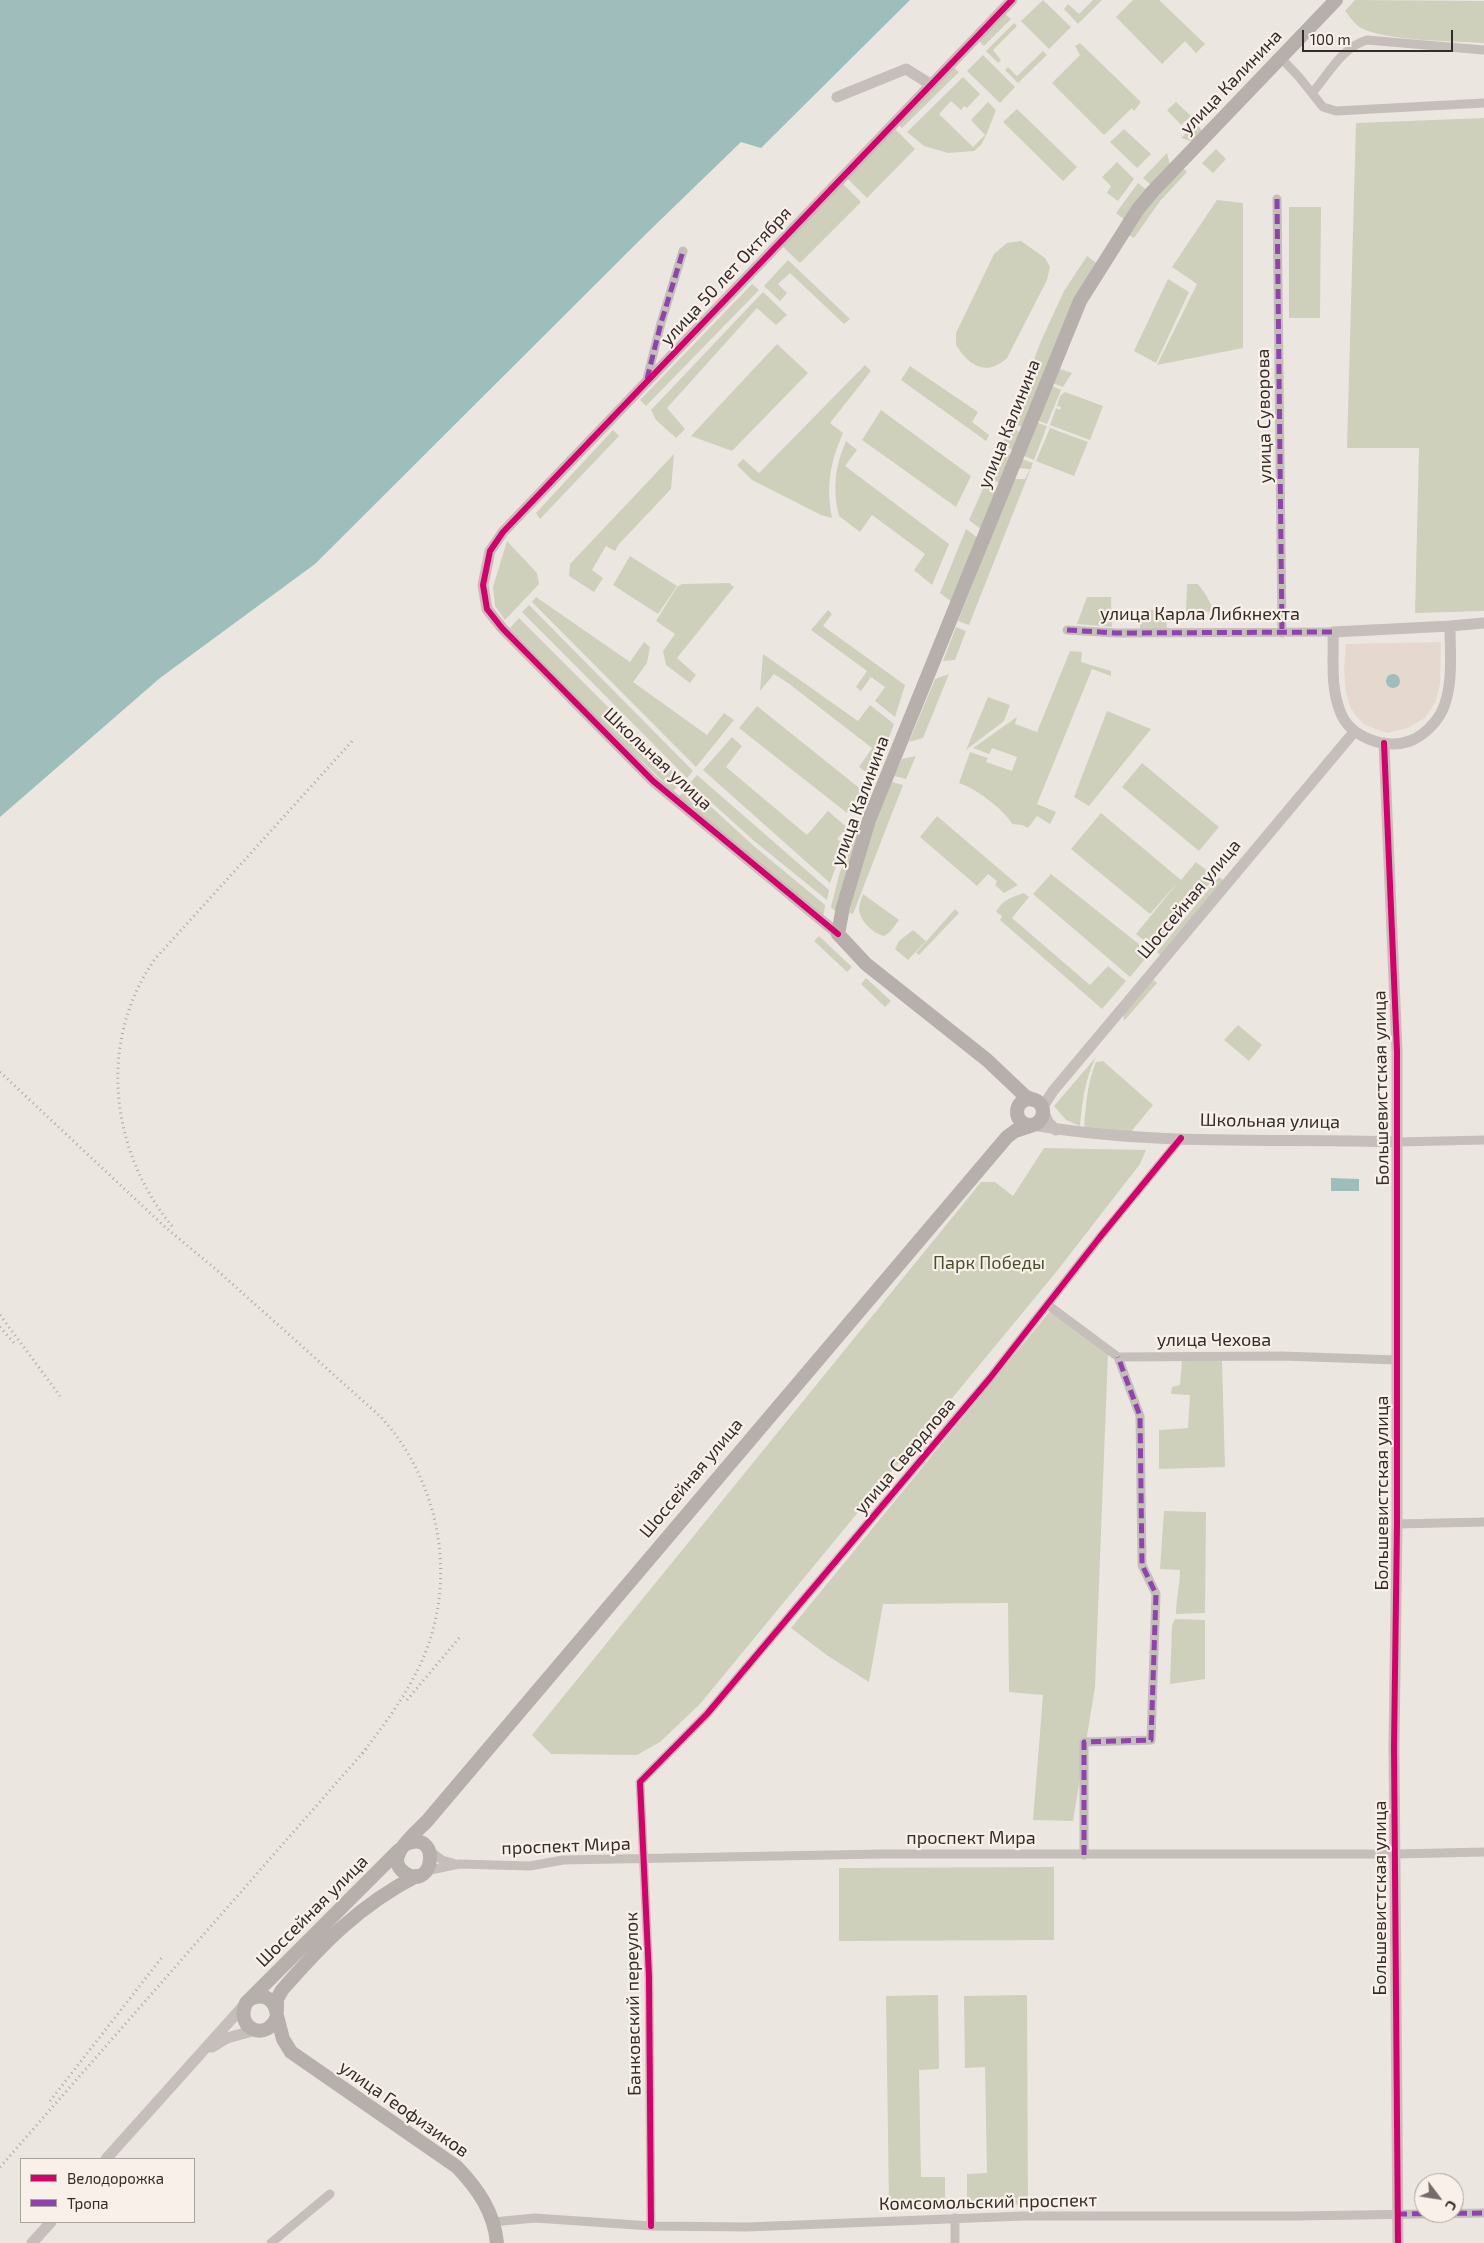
<!DOCTYPE html>
<html>
<head>
<meta charset="utf-8">
<style>
  body { margin:0 }
  #map { position:relative; width:1484px; height:2243px; overflow:hidden; background:#ece6e1; font-family:"Exo 2",sans-serif }
  canvas { display:block }
  .legend { position:absolute; left:20px; top:2158px; width:175px; height:65px; box-sizing:border-box; background:#f8f0e9; border:1px solid #aaa29c; margin:0; padding:6px 9px; list-style:none; font-size:15px; color:#352c29 }
  .legend li { display:flex; align-items:center; gap:10px; height:25px }
  .legend b { width:25px; border:1px solid #aaa29c }
  .north { position:absolute; left:1414px; top:2173px; width:50px; height:50px; box-sizing:border-box; background:#f8f0e9; border:1px solid #aaa29c; border-radius:50%; rotate:121deg; font-size:14px; font-weight:700; line-height:20px; text-align:center; color:#352c29 }
  .north::after { content:''; display:block; margin:auto; width:18px; height:22px; background:#756d69; clip-path:polygon(50% 0,100% 100%,50% 72%,0 100%) }
  .scale { position:absolute; left:1302px; top:30px; width:151px; height:22px; box-sizing:border-box; border:2px solid #352c29; border-top:0; padding-left:6px; font-size:15px; line-height:18px; white-space:nowrap; color:#352c29; -webkit-text-stroke:4px #f8f0e9; paint-order:stroke }
</style>
</head>
<body>
<div id="map">
<canvas width="1484" height="2243"></canvas>
<ul class="legend">
<li><b style="height:6px;background:#d6006c"></b>Велодорожка</li>
<li><b style="height:6px;background:#8e44ad"></b>Тропа</li>
</ul>
<div class="north">С</div>
<div class="scale">100 m</div>
</div>
<script>
const ctx = document.querySelector('canvas').getContext('2d');
ctx.lineJoin = 'round';
function paint(path, color) {
  ctx.fillStyle = color;
  ctx.fill(path, 'evenodd');
}
function stroke(path, color, width, dash) {
  ctx.strokeStyle = color;
  ctx.lineWidth = width;
  ctx.lineCap = dash ? 'butt' : 'round';
  ctx.setLineDash(dash || []);
  ctx.stroke(path);
}
function write(font, color, halo, rows, align = 'center') {
  ctx.font = font + ' "Exo 2",sans-serif';
  ctx.lineWidth = 4.5;
  ctx.setLineDash([]);
  ctx.textBaseline = 'middle';
  ctx.strokeStyle = halo;
  ctx.fillStyle = color;
  for (const [text, x, y, turn = 0] of rows) {
    ctx.save();
    ctx.translate(x, y);
    ctx.rotate((+turn || 0) * Math.PI / 180);
    ctx.textAlign = isNaN(turn) ? turn : align;
    if (halo) ctx.strokeText(text, 0, 0);
    ctx.fillText(text, 0, 0);
    ctx.restore();
  }
}
const green = new Path2D(`
  M1043,0L1071,27L1049,49L1021,21Z
  M1093,0H1102L1078,24L1064,9L1068,4L1079,14Z
  M1133,0H1159L1205,44L1196,53L1185,41L1162,64L1116,17Z
  M1355,0L1484,1V43C1454,41 1385,41 1361,28C1355,25 1349,16 1345,11Z
  M1005,14L1011,19L984,46L978,40Z
  M1014,23L1017,26L993,50L1001,60L998,63L986,51Z
  M1080,43L1141,102L1134,111L1132,108L1104,135L1052,83L1080,55L1075,46Z
  M1043,51L1047,55L1018,83L1005,70L1008,67L1017,76Z
  M983,55L1015,87L1000,103L967,71Z
  M953,67L959,72L902,128L897,124Z
  M963,77L980,94L967,108L964,106L961,110L951,101L939,114L973,147L985,135L971,120L988,102L996,110L987,133L981,145L974,151L948,153L924,146L907,132Z
  M1176,102L1191,116L1181,125L1167,110Z
  M1017,109L1077,167L1063,181L1003,122Z
  M1484,118V611L1415,613L1419,448H1347L1356,123Z
  M1196,123L1203,132L1193,142L1181,138Z
  M895,129L915,149L867,198L846,177Z
  M1124,129L1151,154L1137,168L1110,142Z
  M1216,149L1226,159L1213,173L1202,163Z
  M1167,153L1170,165L1151,185L1143,178Z
  M1117,162L1134,179L1118,201L1107,193L1111,186L1102,177Z
  M1182,167L1187,172L1160,201L1134,238L1126,234L1153,195Z
  M842,183L861,202L800,263L781,245Z
  M1138,183L1148,191L1126,221L1116,213Z
  M1217,200L1243,203V348L1157,365L1197,284L1172,267Z
  M1289,207H1321L1320,318H1289Z
  M1021,241L1045,258L1050,267L1047,280L1007,358C986,377 969,366 956,345V333L994,254L1007,243Z
  M1087,256L1098,264L1023,428L1011,421L1041,341L1064,291Z
  M788,260L850,319L844,324L790,273L778,284L787,293L780,301L764,286Z
  M1168,279L1189,292L1156,363L1134,351Z
  M752,284L759,290L646,406L640,400Z
  M763,292L787,315L776,325L757,308L667,408L685,429L676,438L656,420L651,410Z
  M777,344L808,373L732,451L691,436Z
  M865,365L871,371L830,423L843,433C830,463 826,485 832,518L821,515L752,480L737,465L743,459L759,473Z
  M910,366L978,412L972,422L989,435L986,441L901,380Z
  M1057,368L1072,373L1063,387L1050,382Z
  M1050,385L1061,390L1047,424L1036,420Z
  M1065,392L1103,406L1090,440L1050,425L1056,408L1060,410L1061,407L1057,406L1060,396Z
  M881,410L971,476L956,507L862,440Z
  M1035,422L1047,426L1034,460L1022,455Z
  M1010,426L1021,433L1014,451L1002,444Z
  M1050,428L1088,442L1074,476L1036,461Z
  M613,430L619,436L540,519L536,513Z
  M846,441L857,450L845,466L949,544L932,585L914,570L925,554L872,515L860,532L839,516C832,490 835,466 846,441Z
  M1000,450L1011,456L1000,484L988,476Z
  M674,454L671,489L619,544L615,551L606,546L592,570L603,578L594,592L569,576L570,564Z
  M1022,459L1033,463L969,625L958,621L1014,479H1025L1030,469L1018,468Z
  M985,484L996,492L982,530L969,520Z
  M966,529L978,538L953,603L940,593Z
  M507,541L537,573L539,584L505,620L495,606L493,587Z
  M630,556L677,586L658,614L613,585Z
  M729,583L734,587L677,658L696,675L690,683L666,665L663,651L675,634L656,621L677,587L682,584Z
  M1187,584H1198L1206,595L1215,612L1186,611Z
  M536,597L630,662L644,642L650,647L647,663L633,682L707,735L724,713L734,720L696,767L532,602Z
  M1087,597H1111L1112,627L1077,624Z
  M529,605L693,771L687,778L522,612Z
  M828,610L832,614L823,626L905,685L895,717L875,701L885,687L871,677L861,691L856,687L867,671L811,630Z
  M1139,610H1165L1167,629H1140Z
  M519,618L682,781L673,791L610,731L510,628Z
  M956,627L966,631L955,660L943,661Z
  M1070,651L1082,652L1081,662L1111,671V676L1092,669L1037,804L1056,812L1050,824L1037,816L1028,828L1022,825L1012,824C1005,810 975,788 959,783L970,752L988,758L986,762L1012,771L1017,757L992,748L989,754L973,748L1017,717L1015,724L1037,732Z
  M763,654L858,721L870,705L894,724L876,773L869,774L859,767L872,748L788,683L774,674L760,691Z
  M949,674L923,738L909,742L935,679Z
  M988,697L1010,705L1004,721L966,750Z
  M757,706L863,791L847,813L739,728Z
  M1107,711L1151,729L1089,806L1074,797Z
  M732,737L742,746L726,767L807,835L828,811L851,831L850,835L843,832L837,839L844,844L830,883L703,770Z
  M916,756L906,779L894,776L902,759Z
  M1142,763L1219,827L1199,851L1122,787Z
  M697,775L829,890L827,900L753,840L690,783Z
  M892,782L903,785L853,914L849,913L865,846Z
  M688,786L755,847L825,905L824,913L821,916L678,798Z
  M1101,813L1181,880L1196,862L1215,877L1155,949L1136,934L1179,881L1150,914L1071,849Z
  M937,816L1018,885L1004,893L995,885L997,881L988,874L977,886L920,837Z
  M855,832L860,836L839,915L831,907L839,875Z
  M1051,874L1150,953L1130,977L1033,894Z
  M1219,877L1224,881L1162,957L1157,952Z
  M1024,893L1029,897L1012,918L1090,985L1108,966L1126,981L1102,1009L1000,920L1002,916L996,912C1002,900 1012,897 1024,893Z
  M863,894L899,920L890,932L884,936C874,934 860,921 859,910C859,905 861,899 863,894Z
  M955,909L959,913L919,955L916,953Z
  M913,930L926,941L908,960L895,949L899,941Z
  M819,936L852,967L847,972L814,941Z
  M866,978L891,1001L885,1007L861,984Z
  M1152,979L1157,983L1124,1021L1123,1014Z
  M1238,1025L1262,1045L1249,1061L1224,1040Z
  M1096,1057C1085,1079 1082,1102 1080,1126L1066,1120L1054,1106Z
  M1103,1061L1153,1105L1130,1133L1084,1128C1086,1105 1087,1083 1096,1062Z
  M1044,1148L1146,1150L1140,1164L1057,1271L700,1704L660,1742L637,1755L551,1754L532,1735L981,1182H995L1013,1196Z
  M1050,1311L1108,1353L1095,1687L1073,1821L1033,1820L1043,1695L1009,1692L1008,1603L883,1604L869,1682L828,1656L791,1628Z
  M1182,1361H1222L1225,1467L1159,1469V1430L1188,1428L1190,1395L1171,1394L1172,1387L1180,1385Z
  M1164,1511L1206,1512L1205,1613L1176,1614C1176,1598 1180,1585 1180,1570L1160,1569Z
  M1175,1619L1205,1620V1679L1170,1684L1172,1625Z
  M1054,1867V1940L839,1941V1868Z
  M938,1995L939,2069L919,2070L921,2177H945V2206L889,2207L886,1996Z
  M1027,1995L1028,2204L967,2208V2174L987,2173L985,2067L965,2068L964,1996Z`);
const plaza = new Path2D(`
  M1441,642L1440,684L1436,701L1425,718L1408,728L1387,733L1365,725L1356,716L1350,707L1346,692L1344,671L1346,644Z`);
const water = new Path2D(`
  M0,0H910L761,148L741,142L648,232L315,564L160,678L0,817Z
  M1386 681a7 7 0 1 1 14 0a7 7 0 1 1-14 0Z
  M1331,1178L1359,1179V1191H1331Z`);
const minor = new Path2D(`
  M1281,58L1299,77L1323,107L1336,111L1484,103
  M1312,93C1328,75 1342,47 1367,40L1484,50
  M1277,199L1282,633
  M646,383L661,323L683,251
  M1067,630L1116,633L1333,632
  M1398,1142L1484,1140
  M1048,1305L1118,1357L1282,1356L1397,1360
  M1397,1524L1484,1522
  M429,1850L442,1860L453,1863
  M1084,1855V1742L1151,1740L1156,1594L1142,1565L1140,1416L1118,1357
  M426,1871L459,1864L530,1866L563,1860L883,1854H1396L1484,1852
  M955,2218V2243
  M493,2222L535,2218L651,2226L747,2227L1023,2216H1296L1484,2213
  M651,2226L649,1977L640,1782L707,1714L990,1378L1100,1237L1181,1138
  M271,2243L330,2194`);
const tertiary = new Path2D(`
  M837,97L906,69L930,84
  M1450,626C1450,653 1454,688 1441,713C1435,724 1423,736 1410,741C1385,750 1349,737 1340,711C1330,685 1334,659 1333,632Z
  M1450,626L1484,623
  M1384,743L1397,1051V1524L1394,1747L1398,2243
  M838,934L653,781L502,628L487,609L483,585L490,551L503,532L1012,0
  M1033,1125C1152,1146 1276,1138 1398,1142
  M1056,1130L1048,1122L1042,1108L1053,1091L1354,732
  M212,2047L227,2038L256,2030
  M106,2159L246,2003
  M32,2243L51,2222`);
const secondary = new Path2D(`
  M1017 1112a13 13 0 1 1 26 0a13 13 0 1 1-26 0Z
  M1033,1100L1025,1096L987,1060L866,964L838,934L843,907L869,820L1080,301L1138,209L1153,191L1336,0
  M404,1845C442,1826 435,1893 405,1873C382,1858 416,1833 427,1821L1007,1137L1015,1131L1033,1125
  M250,1999C264,1992 276,2000 277,2016C268,2043 234,2029 246,2003L399,1850
  M277,2010V1999L282,1990C324,1942 359,1906 416,1876
  M277,2016L283,2039L291,2052L457,2167C478,2189 494,2212 497,2243`);
const rail = new Path2D(`
  M0,1072L165,1227L219,1272L381,1417C441,1483 459,1583 420,1665C405,1697 384,1725 362,1754
  M172,1226C110,1151 97,1041 155,959L354,739
  M0,1315L60,1396
  M0,1327L14,1343
  M407,1700L460,1637
  M50,2101L163,1956
  M0,2167L367,1748`);
const quiet = new Path2D(`
  M1277,199L1282,633
  M647,379L661,323L683,251
  M1067,630L1116,633L1333,632
  M1084,1855V1742L1151,1740L1156,1594L1142,1565L1140,1416L1118,1357
  M1397,2214L1484,2213`);
const cycleway = new Path2D(`
  M1384,743L1397,1051V1524L1394,1747L1398,2243
  M838,934L653,781L502,628L487,609L483,585L490,551L503,532L1012,0
  M651,2226L649,1977L640,1782L707,1714L990,1378L1100,1237L1181,1138`);
const streetNames = [
  ["улица Калинина",1231,82,-46],
  ["улица 50 лет Октября",726,276,-47],
  ["улица Суворова",1264,416,-91],
  ["улица Калинина",1009,424,-68],
  ["улица Карла Либкнехта",1200,614],
  ["Школьная улица",658,759,43],
  ["улица Калинина",860,801,-70],
  ["Шоссейная улица",1189,899,-50],
  ["Большевистская улица",1381,1088,-91],
  ["Школьная улица",1270,1121,1],
  ["улица Чехова",1214,1340],
  ["улица Свердлова",905,1456,-50],
  ["Шоссейная улица",691,1478,-50],
  ["Большевистская улица",1382,1493,-90],
  ["проспект Мира",971,1838],
  ["проспект Мира",566,1846,-2],
  ["Большевистская улица",1380,1898,-90],
  ["Шоссейная улица",312,1911,-45],
  ["Банковский переулок",633,2004,-91],
  ["улица Геофизиков",404,2109,35],
  ["Комсомольский проспект",988,2202,-1]
];
const parkNames = [
  ["Парк Победы",989,1263]
];
paint(green, '#ced0bc');
paint(plaza, '#e5d9cf');
paint(water, '#9fbdba');
stroke(minor, '#c5beba', 9);
stroke(tertiary, '#c5beba', 11);
stroke(secondary, '#b6afab', 14);
stroke(rail, '#ada7a4', 3, [1, 4]);
stroke(quiet, '#8e44ad', 5, [10, 5]);
stroke(cycleway, '#d6006c', 6);
write('18px', '#352c29', '#f8f0e9', streetNames);
write('18px', '#48512f', '#f8f0e9', parkNames);
</script>
</body>
</html>
